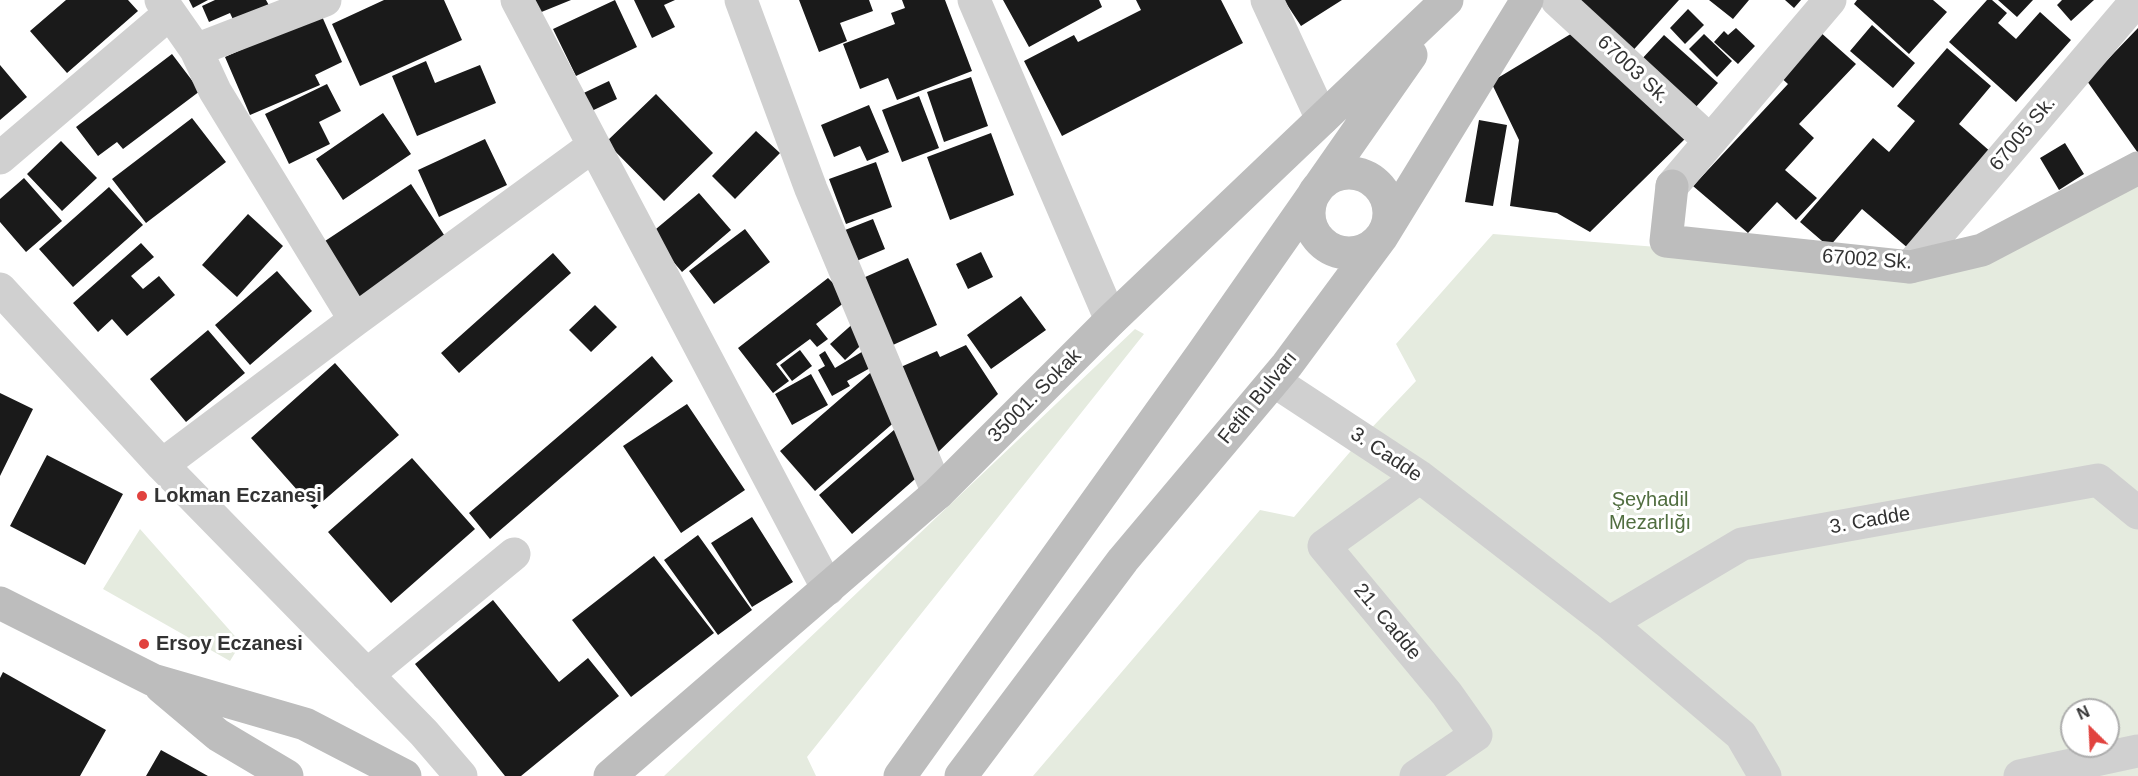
<!DOCTYPE html>
<html>
<head>
<meta charset="utf-8">
<style>
  body { margin:0 }
  #map { position:relative; width:2138px; height:776px; overflow:hidden; background:#fff; font-family:Arial,sans-serif }
  canvas { display:block }
  .north { position:absolute; left:2060px; top:698px; width:60px; height:60px; box-sizing:border-box; background:#fff; border:2px solid #adadad; border-radius:50%; rotate:336deg; font-size:16px; font-weight:700; line-height:24px; text-align:center; color:#333 }
  .north::after { content:''; display:block; margin:auto; width:21px; height:27px; background:#e1423e; clip-path:polygon(50% 0,100% 100%,50% 72%,0 100%) }
</style>
</head>
<body>
<div id="map">
<canvas width="2138" height="776"></canvas>
<div class="north">N</div>
</div>
<script>
const ctx = document.querySelector('canvas').getContext('2d');
ctx.lineJoin = 'round';
function paint(path, color) {
  ctx.fillStyle = color;
  ctx.fill(path, 'evenodd');
}
function stroke(path, color, width, dash) {
  ctx.strokeStyle = color;
  ctx.lineWidth = width;
  ctx.lineCap = dash ? 'butt' : 'round';
  ctx.setLineDash(dash || []);
  ctx.stroke(path);
}
function write(font, color, halo, rows, align = 'center') {
  ctx.font = font + ' Arial,sans-serif';
  ctx.lineWidth = 6;
  ctx.setLineDash([]);
  ctx.textBaseline = 'middle';
  ctx.strokeStyle = halo;
  ctx.fillStyle = color;
  for (const [text, x, y, turn = 0] of rows) {
    ctx.save();
    ctx.translate(x, y);
    ctx.rotate((+turn || 0) * Math.PI / 180);
    ctx.textAlign = isNaN(turn) ? turn : align;
    if (halo) ctx.strokeText(text, 0, 0);
    ctx.fillText(text, 0, 0);
    ctx.restore();
  }
}
const green = new Path2D(`
  M2138,170V776H1033L1260,510L1294,517L1362,438L1416,381L1396,344L1493,234L1910,267ZM2072,710H2108V746H2072Z
  M1135,329L1144,334L807,757L816,776H664Z
  M140,529L241,643L230,661L103,589Z`);
const building = new Path2D(`
  M66,0H128L138,11L67,73L30,31Z
  M189,0H208L193,8Z
  M215,0H266L272,11L237,28L230,13L209,22L202,6Z
  M384,0H444L462,40L360,86L332,24Z
  M533,0H571L539,13Z
  M615,0L637,47L576,76L553,29Z
  M634,0H675L664,5L675,27L652,38Z
  M799,0H869L873,11L840,23L847,41L819,52Z
  M902,0H945L972,71L897,100L888,78L860,89L843,44L895,24L891,13L905,8Z
  M1003,0H1099L1102,7L1029,47Z
  M1136,0H1221L1243,43L1062,136L1024,61L1074,35L1078,42L1141,10Z
  M1284,0H1342L1301,26Z
  M1563,0H1679L1627,57Z
  M1709,0H1749L1733,19Z
  M1785,0H1801L1794,8Z
  M1857,0H1933L1947,12L1909,54L1854,4Z
  M1987,0H1992L2007,13L1998,23L2016,39L2040,12L2071,40L2016,102L1949,42Z
  M1998,0H2033L2017,17Z
  M2062,0H2094L2071,21L2057,5Z
  M1688,9L1704,25L1685,44L1670,28Z
  M321,14L342,62L315,75L320,85L250,115L225,57Z
  M1872,25L1915,63L1893,88L1850,51Z
  M1736,28L1755,46L1738,64L1714,42L1724,31L1728,35Z
  M2138,28V153L2087,81Z
  M1579,29L1689,135L1590,232L1557,213L1510,206L1519,140L1491,82Z
  M1819,31L1856,64L1799,124L1814,138L1785,170L1817,198L1796,220L1777,202L1748,233L1693,186L1788,84L1778,75Z
  M1704,34L1732,61L1717,77L1689,49Z
  M1664,35L1718,83L1694,109L1640,61Z
  M1947,48L1991,86L1959,124L1992,153L1909,249L1862,209L1829,247L1800,222L1873,138L1889,152L1915,121L1897,106Z
  M172,54L200,91L123,149L117,142L98,156L76,127Z
  M426,61L435,83L480,65L496,103L417,136L392,76Z
  M0,65L27,97L0,120Z
  M971,77L988,126L944,142L927,92Z
  M609,81L617,99L581,116L573,98Z
  M327,84L341,111L319,122L330,144L289,164L265,114Z
  M656,94L713,153L664,201L606,142Z
  M919,96L939,148L902,162L882,110Z
  M869,105L889,152L867,161L860,146L834,157L821,125Z
  M383,113L411,154L343,200L316,159Z
  M192,118L226,162L146,223L112,179Z
  M1479,120L1507,125L1493,206L1465,202Z
  M756,131L780,153L735,199L712,176Z
  M991,133L1014,195L950,220L927,157Z
  M485,139L507,185L439,217L418,170Z
  M61,141L97,178L62,211L27,174Z
  M2065,143L2084,174L2059,190L2040,158Z
  M876,162L892,207L846,224L829,179Z
  M24,178L62,221L26,252L0,222V199Z
  M411,184L448,241L353,304L316,247Z
  M109,187L143,225L73,287L39,249Z
  M699,193L731,230L682,272L650,234Z
  M248,214L283,246L237,297L202,265Z
  M873,219L885,249L847,265L835,234Z
  M745,229L770,262L714,304L689,271Z
  M141,243L154,257L131,276L143,289L159,276L175,295L127,336L112,319L98,332L73,303Z
  M981,252L993,277L968,289L956,264Z
  M553,253L571,273L459,373L441,353Z
  M908,258L937,325L884,349L854,282Z
  M277,271L312,311L250,365L215,325Z
  M828,278L849,299L816,324L828,339L817,347L810,339L776,364L789,381L773,393L738,348Z
  M1021,296L1046,330L991,369L967,335Z
  M595,305L617,327L591,352L569,330Z
  M856,321L870,337L845,360L830,344Z
  M208,330L245,373L186,422L150,379Z
  M966,345L998,394L932,458L894,370L937,351L940,357Z
  M870,347L879,363L847,381L850,386L832,396L818,370L825,366L819,355L825,351L835,368Z
  M800,350L812,366L792,381L780,365Z
  M652,356L673,381L490,539L469,513Z
  M335,363L399,435L314,509L251,438Z
  M877,367L898,419L815,491L780,451Z
  M811,374L828,405L792,425L775,394Z
  M0,393L33,409L0,476Z
  M687,404L745,490L681,533L623,446Z
  M902,423L922,473L852,534L819,495Z
  M47,455L123,494L85,565L10,526Z
  M412,458L475,529L391,603L328,532Z
  M752,517L793,582L752,607L711,543Z
  M698,535L752,610L718,635L664,560Z
  M654,556L714,633L631,697L572,620Z
  M493,600L559,682L588,658L619,696L521,776H505L415,664Z
  M3,672L106,730L80,776H0V678Z
  M161,750L208,776H146Z`);
const street = new Path2D(`
  M161,0L196,50L215,91L355,320
  M517,0L828,589
  M741,0L811,189L938,493
  M974,0L1111,320
  M1267,0L1322,119
  M1557,0L1709,140
  M196,50L325,0
  M0,158L169,14
  M1672,186L1830,0
  M1910,267L2137,0
  M0,289L162,465L424,733L461,776
  M1274,381L1420,477L1609,623L1741,735L1765,776
  M162,465L355,320L593,146
  M1609,623L1742,544L2098,480L2138,513
  M367,675L514,554
  M1416,776L1476,735L1447,694L1324,546L1420,477
  M2020,776L2138,751`);
const secondary = new Path2D(`
  M1309 213a40 40 0 1 1 80 0a40 40 0 1 1-80 0Z
  M1672,186L1666,241L1910,267L1982,250L2138,168
  M0,603L153,680L305,724L405,776
  M161,687L218,735L287,776
  M610,776L938,493L1111,320L1447,0
  M900,776L1202,354L1411,55
  M961,776L1123,560L1287,365L1381,238L1527,0`);
const markers = [
  [142,496,6,"#e1423e"],
  [144,644,6,"#e1423e"]
];
const streetNames = [
  ["67003 Sk.",1633,70,43],
  ["67005 Sk.",2023,134,-50],
  ["67002 Sk.",1867,260,4],
  ["35001. Sokak",1035,396,-45],
  ["Fetih Bulvarı",1258,398,-51],
  ["3. Cadde",1386,455,34],
  ["3. Cadde",1870,521,-10],
  ["21. Cadde",1387,622,50]
];
const poiNames = [
  ["Lokman Eczanesi",154,496],
  ["Ersoy Eczanesi",156,644]
];
const parkNames = [
  ["Şeyhadil",1650,500],
  ["Mezarlığı",1650,523]
];
paint(green, '#e5ebdf');
paint(building, '#1a1a1a');
stroke(street, '#d0d0d0', 33);
stroke(secondary, '#bdbdbd', 33);
for (const [x, y, r, color] of markers) {
  const dot = new Path2D();
  dot.arc(x, y, r, 0, 2 * Math.PI);
  ctx.fillStyle = color;
  ctx.fill(dot);
  stroke(dot, '#fff', 2);
}
write('20px', '#333', '#fff', streetNames);
write('bold 20px', '#333', '#fff', poiNames, 'left');
write('20px', '#516e40', '#fff', parkNames);
</script>
</body>
</html>
